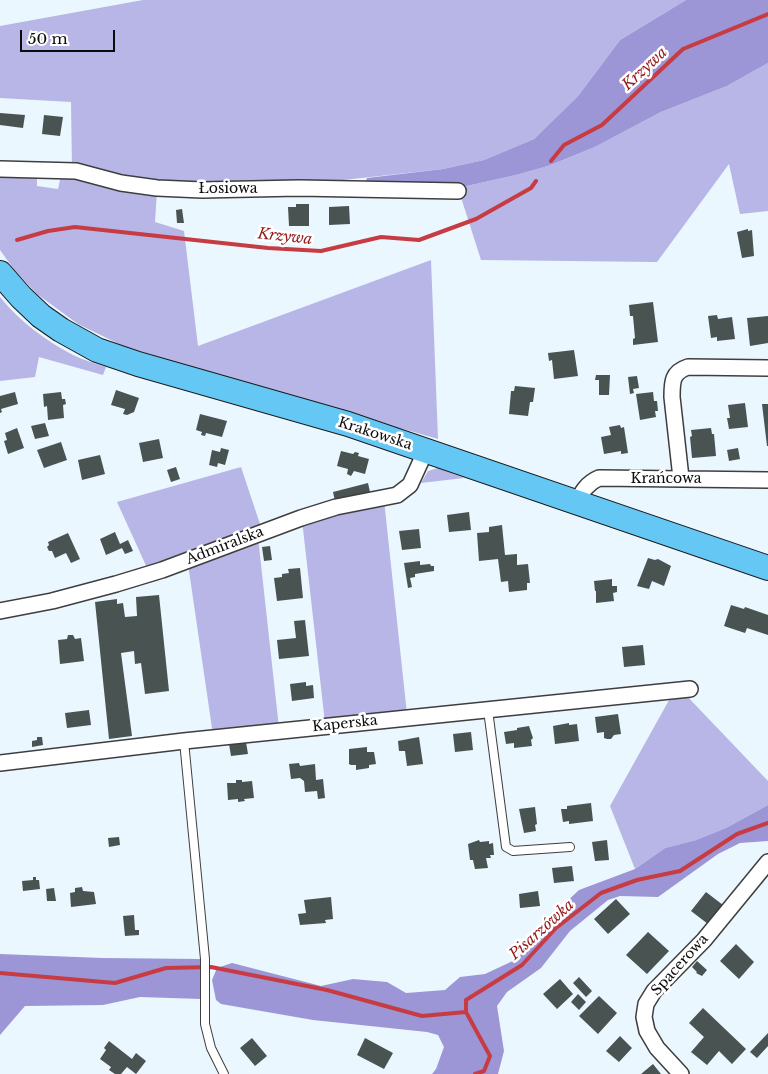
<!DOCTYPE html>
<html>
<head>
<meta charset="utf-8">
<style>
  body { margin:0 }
  #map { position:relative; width:768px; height:1074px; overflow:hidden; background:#eaf7fe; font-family:"Libre Baskerville",serif }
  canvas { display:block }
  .scale { position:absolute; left:20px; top:30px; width:95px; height:22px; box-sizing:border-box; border:2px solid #0b0b0b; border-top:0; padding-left:6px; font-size:15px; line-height:18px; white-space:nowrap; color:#0b0b0b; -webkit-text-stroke:4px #fff; paint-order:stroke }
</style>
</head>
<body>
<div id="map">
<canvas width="768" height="1074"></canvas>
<div class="scale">50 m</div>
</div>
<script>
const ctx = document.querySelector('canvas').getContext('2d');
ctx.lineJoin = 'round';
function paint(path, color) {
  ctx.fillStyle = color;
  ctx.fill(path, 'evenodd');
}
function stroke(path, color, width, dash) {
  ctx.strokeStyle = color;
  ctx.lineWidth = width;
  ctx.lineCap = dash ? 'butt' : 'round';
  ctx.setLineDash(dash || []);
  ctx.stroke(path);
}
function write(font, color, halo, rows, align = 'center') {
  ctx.font = font + ' "Libre Baskerville",serif';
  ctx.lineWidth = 5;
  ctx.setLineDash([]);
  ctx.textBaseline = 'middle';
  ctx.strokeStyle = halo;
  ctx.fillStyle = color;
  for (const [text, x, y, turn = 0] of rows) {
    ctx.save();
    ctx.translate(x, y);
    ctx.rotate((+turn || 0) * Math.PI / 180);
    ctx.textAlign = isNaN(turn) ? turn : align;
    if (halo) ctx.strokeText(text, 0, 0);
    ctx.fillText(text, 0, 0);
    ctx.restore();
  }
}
const green = new Path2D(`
  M143,0H686L620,40L578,96L534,139L484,160L443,169L298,185L158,184L72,168L71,102L0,98V26Z
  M768,63V211L740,214L729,164L657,262L481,260L458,188L516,175L548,166L595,147L661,112L727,86Z
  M61,175L157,191L155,222L184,231L198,346L431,260L438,439L403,429L402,431L123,346L78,324L37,294L15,271L0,250V176L37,177V186L58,189Z
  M0,297C19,321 46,341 73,355C83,360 95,363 106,367L103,375L39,357L35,377L0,381Z
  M241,467L261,527L148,570L117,502Z
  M438,468L464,478L421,483L428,471Z
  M384,500L407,714L325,723L302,520Z
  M258,537L279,728L213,735L188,564Z
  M683,692L768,781V805L726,828L696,840L665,848L635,869L610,806L673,693Z`);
const forest = new Path2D(`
  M686,0H768V63L727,86L661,112L595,147L548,166L516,175L458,188L364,186L367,178L443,169L484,160L534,139L578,96L620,40Z
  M768,805V841L740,843L718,854L658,897L620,896L608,900L570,931L541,968L507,992L497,1006L504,1051L498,1074H432L436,1069L444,1047L438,1035L427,1032L313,1020L221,1004L216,1000L212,980L217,968L232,963L321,986L353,979L387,982L406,993L445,990L460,977L485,974L517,959L548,919L579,890L635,869L665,848L696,840L726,828Z
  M0,954L102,958L200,959L202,976L201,999L140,997L103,1005L25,1006L0,1035Z`);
const stream = new Path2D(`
  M551,161L564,145L602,125L683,49L768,14
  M17,240L48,231L75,227L268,248L321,251L381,237L419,240L476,219L531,188L536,181
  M0,973L115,983L166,968L211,967L327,990L422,1016L466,1012
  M475,1074L484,1071L490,1056L466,1012V1000L522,965L556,928L601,893L637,880L680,871L737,834L768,823`);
const building = new Path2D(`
  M0,113L25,115L23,128L0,125Z
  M44,115L63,117L60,136L42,134Z
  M296,204H309V226H289L288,207H296Z
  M349,206L350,224L329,225V207Z
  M182,209L184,223H177L176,210Z
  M748,229V231L752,230L754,256L742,258L737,232Z
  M653,302L658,342L633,345V339L635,338L633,316H630L629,305Z
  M717,315L718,319L732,317L735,339L717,341V337L711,338L708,316Z
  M768,316V343L750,346L747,318Z
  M574,350L578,376L554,379L552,360L549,361L548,353Z
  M596,375H610L609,395H599V380H595Z
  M637,376L639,388L633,389L634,393L630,394L628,377Z
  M515,386L535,388L533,402H530L528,416L509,414L511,391H514Z
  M116,390L139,398L134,412L127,415L123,414L125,409L111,405Z
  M15,392L18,404L1,409L2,412L0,413V396Z
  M61,392L62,399H65L66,404L63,405L64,418L48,420L47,406L44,407L43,394Z
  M653,392L654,401H657L658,411H655L656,417L640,420L636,394Z
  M745,403L748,427L729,429L727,418H730L728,405Z
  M762,404H768V446H767Z
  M200,414L227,421L222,437L206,433L205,436L201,435L202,432L196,430Z
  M45,423L49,436L35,439L31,426Z
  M620,425L621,428L624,427L628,453L621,454V451L604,454L601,437L611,435L609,427Z
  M17,428L24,448L8,454L4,441L7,440L5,433Z
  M711,428L712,434H714L716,456L692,458L690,437L692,436L691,430Z
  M159,439L163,458L143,462L139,443Z
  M61,442L67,460L44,468L37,450Z
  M221,448L229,450L225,465L218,463L217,467L209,465L212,450L220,452Z
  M738,448L740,459L729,461L727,450Z
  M341,451L353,454L355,452L359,453L358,456L369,459L365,474L354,471L351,476L347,474L348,469L337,466Z
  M100,455L105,474L82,480L78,460Z
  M176,467L180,479L171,482L167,470Z
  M368,483L370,492L335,501L333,492Z
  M469,512L471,530L449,532L447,515Z
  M502,525L505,555L517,554V565L528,564L530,583H527V590L509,592L508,581L501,582L498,559L479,561L477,533L489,532V527Z
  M419,529L421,548L402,550L399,531Z
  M115,532L120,544L128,540L133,551L125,554L122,548L106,555L100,539Z
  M68,533L80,559L71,563L66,553L55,558L52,551H49L47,547L49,545L48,542Z
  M270,546L272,560L264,561L262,547Z
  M648,558L655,560L658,559L671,566L664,586L652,581L649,589L637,586Z
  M420,561V565L430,564L431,566H434V571L415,574V577L410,578L412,587L408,588L404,563Z
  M300,568L303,598L277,601L274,578L282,577V574L289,573L288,569Z
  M612,579V586H617V592L613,593L614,601L596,603V591H595L594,581Z
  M159,595L169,691L145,694L141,663L135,664L134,651L121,653L132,736L109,739L95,602L117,599V604L123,603L125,617L137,616L136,597Z
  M731,605L744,609L745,607L768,615V635L747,628L745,633L724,626Z
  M305,620L309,656L279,659L277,640L296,638L294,621Z
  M68,635H73L75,639L81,638L84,661L60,664L58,640L67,639Z
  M643,645L645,665L624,667L622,647Z
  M306,682V686L313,685L314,698L292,701L290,684Z
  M89,710L91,725L67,728L65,713Z
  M618,714L621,734L614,735L611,739H607L604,738V732L597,733L595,717Z
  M569,723V725L577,724L579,741L555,744L553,726Z
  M529,726L533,738L531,740L532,746L514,748V743L506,744L504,732L517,730V728Z
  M471,732L473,750L455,752L453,734Z
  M37,737H42L43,745L32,747V741L37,740Z
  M419,737L423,764L407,766L405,751H399L398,741Z
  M246,742L248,754L231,756L229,744Z
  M367,747V752H374L376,764L369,765V768L356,770V765H351L349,764V749Z
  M299,763L300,766L315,764L316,780L323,779L325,798L318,799L317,791L305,792L304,781L300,778L291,779L289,764Z
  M236,780H242V782L252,781L254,798L244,799L245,801L238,802V799L228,800L227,783H236Z
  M591,803L593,821L569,824V821L563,822L561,809H567V806Z
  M535,807L537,824L535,825L536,831L524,833L519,809Z
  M119,837L120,845L109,847L108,838Z
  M479,840L480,842L489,841V844L493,843L494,855H490L491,858H486L488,868L475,869L473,860H470L468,844Z
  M607,840L609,860L595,861L592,842Z
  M572,866L574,881L554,883L552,868Z
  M33,877H36V880H39L40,889L23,891L22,881L33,880Z
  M82,887L83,891L94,892L96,904L71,907L70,893L75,892V888Z
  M54,888L56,901H47L46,889Z
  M538,891L540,906L520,908L519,894Z
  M706,892L723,905L708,924L691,911Z
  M331,897L333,919L325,920L326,923L300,925L298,914L306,913L304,900Z
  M616,899L630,914L608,934L594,919Z
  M134,915L135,930H139V935L125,936L123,916Z
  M648,932L669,951L647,974L626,955Z
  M736,944L754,962L739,979L720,961Z
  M697,961L707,970L702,976L696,973L697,972L692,967Z
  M579,977L592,991L586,997L573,983Z
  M560,979L573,994L557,1009L543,994Z
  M578,994L586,1002L579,1010L571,1002Z
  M599,996L617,1013L598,1034L579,1016Z
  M703,1008L746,1049L732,1064L719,1051L707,1065L691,1052L704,1037L689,1023Z
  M768,1033V1046L757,1058L750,1052Z
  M620,1036L632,1048L619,1062L606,1051Z
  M252,1038L267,1056L255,1066L240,1048Z
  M365,1038L393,1053L384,1069L357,1055Z
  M109,1041L132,1059L136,1053L146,1061L136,1074L127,1067L121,1074H115L109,1070L111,1067L100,1059L106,1050L104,1048Z
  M653,1064L661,1074H641Z`);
const lane = new Path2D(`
  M488,710L506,847L513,851L570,847
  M184,741L205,959V1024L211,1048L224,1074`);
const street = new Path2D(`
  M0,169L76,171L121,183L157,188L202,190L299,188L458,191
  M681,478L672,397C672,382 672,372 688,367L768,368
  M576,503C582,492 587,483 599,478L768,480
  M0,611L52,601L116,584L162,570L301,518L336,507L397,495L410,485L426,450
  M0,763L184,741L690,689
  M681,1074L657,1048L647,1031L644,1017L646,1004L654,991L704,940L768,862`);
const primary = new Path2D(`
  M0,273L21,297L41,316L61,330L97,350L138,364L348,424L768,568`);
const streetNames = [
  ["Łosiowa",228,189],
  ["Krakowska",375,434,18],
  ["Krańcowa",666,479],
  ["Admiralska",225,546,-21],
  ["Kaperska",345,724,-6],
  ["Spacerowa",680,965,-48]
];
const waterNames = [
  ["Krzywa",645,69,-43],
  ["Krzywa",285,237,6],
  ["Pisarzówka",542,930,-42]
];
paint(green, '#b7b6e6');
paint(forest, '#9c96d6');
stroke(stream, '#c73b42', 4);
paint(building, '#485352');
stroke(lane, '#3e3e3e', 10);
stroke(street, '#3e3e3e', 18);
stroke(primary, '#1c1c1c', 26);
stroke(lane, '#fff', 8);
stroke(street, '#fff', 15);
stroke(primary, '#65c7f3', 24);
write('14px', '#0b0b0b', '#fff', streetNames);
write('italic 15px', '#961b1c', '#fff', waterNames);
</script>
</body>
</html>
